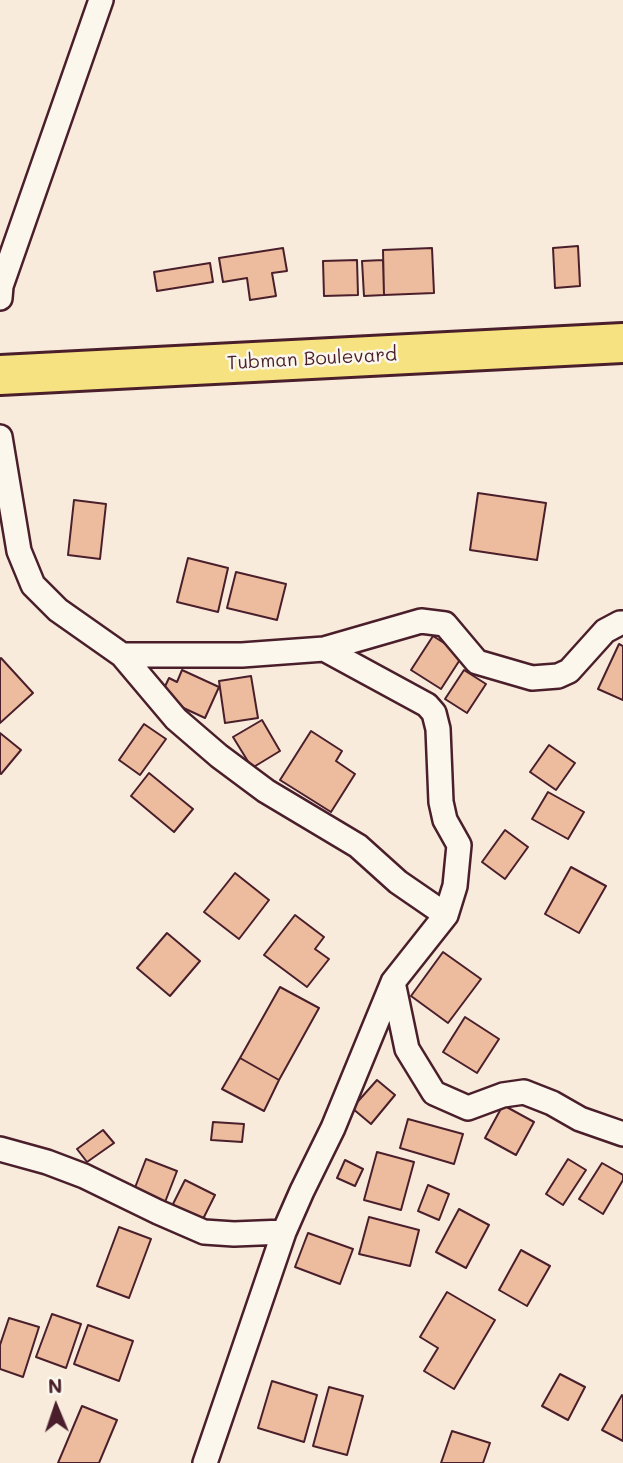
<!DOCTYPE html>
<html>
<head>
<meta charset="utf-8">
<style>
  body { margin:0 }
  #map { position:relative; width:623px; height:1463px; overflow:hidden; background:#f8ebdc; font-family:Mali,sans-serif }
  canvas { display:block }
  .north { position:absolute; left:21px; top:1372px; width:70px; height:70px; -webkit-text-stroke:5px #fbf7ec; paint-order:stroke; rotate:358deg; font-size:19px; font-weight:700; line-height:28px; text-align:center; color:#4a1f2b }
  .north::after { content:''; display:block; margin:auto; width:24px; height:32px; background:#4a1f2b; clip-path:polygon(50% 0,100% 100%,50% 72%,0 100%) }
</style>
</head>
<body>
<div id="map">
<canvas width="623" height="1463"></canvas>
<div class="north">N</div>
</div>
<script>
const ctx = document.querySelector('canvas').getContext('2d');
ctx.lineJoin = 'round';
function paint(path, color) {
  ctx.fillStyle = color;
  ctx.fill(path, 'evenodd');
}
function stroke(path, color, width, dash) {
  ctx.strokeStyle = color;
  ctx.lineWidth = width;
  ctx.lineCap = dash ? 'butt' : 'round';
  ctx.setLineDash(dash || []);
  ctx.stroke(path);
}
function write(font, color, halo, rows, align = 'center') {
  ctx.font = font + ' Mali,sans-serif';
  ctx.lineWidth = 5;
  ctx.setLineDash([]);
  ctx.textBaseline = 'middle';
  ctx.strokeStyle = halo;
  ctx.fillStyle = color;
  for (const [text, x, y, turn = 0] of rows) {
    ctx.save();
    ctx.translate(x, y);
    ctx.rotate((+turn || 0) * Math.PI / 180);
    ctx.textAlign = isNaN(turn) ? turn : align;
    if (halo) ctx.strokeText(text, 0, 0);
    ctx.fillText(text, 0, 0);
    ctx.restore();
  }
}
const building = new Path2D(`
  M578,246L580,286L555,288L553,248Z
  M283,248L287,271L272,273L276,296L250,300L247,278L223,282L219,258Z
  M432,248L434,293L384,295L383,250Z
  M357,260L358,295L324,296L323,261Z
  M383,260L384,295L364,296L362,261Z
  M210,263L213,282L157,291L154,272Z
  M478,493L546,503L537,560L470,550Z
  M74,500L106,504L100,559L68,555Z
  M188,558L228,568L218,612L177,602Z
  M236,572L286,584L277,620L227,608Z
  M433,636L463,655L441,689L411,670Z
  M619,644L623,646V700L598,689Z
  M1,658L33,693L0,723V659Z
  M182,670L219,687L205,718L160,697L169,678L177,682Z
  M464,670L486,684L467,713L445,699Z
  M251,676L258,718L225,723L219,681Z
  M262,720L280,751L252,768L233,737Z
  M144,724L166,739L140,775L119,760Z
  M311,731L342,751L336,761L355,774L331,812L280,780Z
  M0,733L21,750L1,774L0,773Z
  M549,745L575,763L556,790L530,772Z
  M149,773L193,809L174,832L131,796Z
  M548,792L584,812L568,839L532,819Z
  M505,830L528,847L505,879L482,862Z
  M571,867L606,886L579,933L545,914Z
  M235,873L269,900L239,939L204,912Z
  M295,915L324,937L315,949L329,959L307,987L264,955Z
  M167,933L200,961L170,996L137,968Z
  M443,952L481,979L448,1023L411,996Z
  M280,987L319,1008L279,1080L240,1058Z
  M465,1017L499,1039L477,1073L443,1052Z
  M240,1058L279,1080L264,1111L222,1089Z
  M377,1080L395,1095L371,1124L352,1108Z
  M503,1105L534,1122L516,1155L485,1138Z
  M408,1119L463,1134L454,1164L400,1148Z
  M213,1122L244,1124L242,1142L211,1140Z
  M103,1130L114,1143L87,1162L77,1149Z
  M377,1152L414,1162L401,1210L364,1200Z
  M146,1159L177,1171L162,1210L131,1198Z
  M568,1159L586,1170L563,1205L546,1194Z
  M345,1160L363,1169L355,1186L337,1178Z
  M602,1163L623,1175V1180L603,1214L579,1199Z
  M185,1180L215,1195L201,1223L171,1208Z
  M428,1185L449,1194L439,1220L418,1211Z
  M459,1209L489,1225L466,1268L436,1252Z
  M369,1217L419,1230L410,1266L359,1254Z
  M119,1227L151,1239L129,1298L97,1286Z
  M308,1233L353,1249L340,1284L295,1267Z
  M521,1250L550,1266L527,1306L499,1290Z
  M447,1292L495,1320L454,1389L424,1371L438,1348L420,1337Z
  M52,1314L81,1324L66,1368L36,1357Z
  M9,1318L39,1327L23,1377L0,1369V1345Z
  M88,1325L133,1341L119,1381L74,1364Z
  M560,1374L585,1387L568,1420L542,1406Z
  M272,1381L317,1395L304,1442L258,1428Z
  M329,1387L363,1396L347,1455L313,1446Z
  M622,1395L623,1396V1441L602,1430Z
  M82,1406L117,1420L99,1463H58Z
  M452,1431L490,1443L483,1463H441Z`);
const street = new Path2D(`
  M0,298L1,286L101,0
  M0,437L19,551L33,585L58,610L122,655H242L324,649L421,621L445,624L477,662L532,678L558,676L569,671L605,631L620,623H623
  M122,655L176,719L219,756L266,791L358,846L398,882L446,915
  M393,982L407,1049L434,1093L468,1108L503,1095L524,1092L552,1103L580,1119L623,1134
  M0,1149L47,1162L84,1176L158,1212L204,1232L234,1234L284,1232
  M205,1463L284,1232L302,1191L333,1128L393,982L446,915L455,886L459,845L445,820L441,802L438,729L434,713L427,705L324,649`);
const highway = new Path2D(`
  M0,375L623,343`);
const streetNames = [
  ["Tubman Boulevard",312,359,-3]
];
paint(building, '#edbc9e');
stroke(building, '#4a1f2b', 2);
stroke(street, '#4a1f2b', 28);
stroke(highway, '#4a1f2b', 44);
stroke(street, '#fbf7ec', 23);
stroke(highway, '#f6e281', 38);
write('19px', '#4a1f2b', '#fbf7ec', streetNames);
</script>
</body>
</html>
